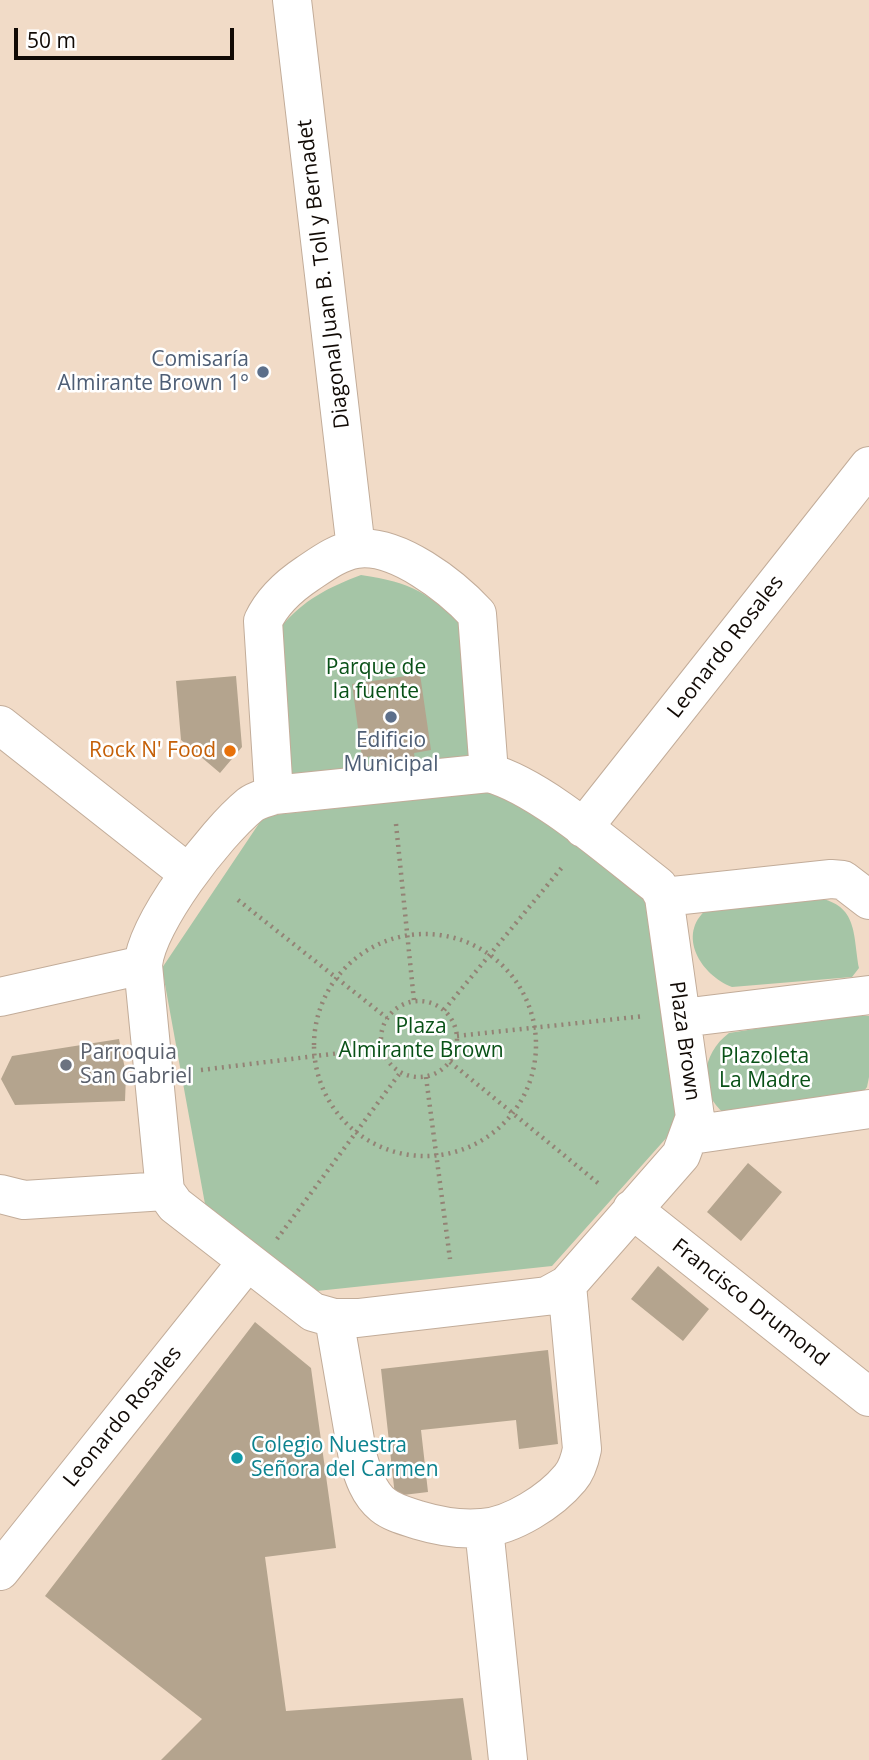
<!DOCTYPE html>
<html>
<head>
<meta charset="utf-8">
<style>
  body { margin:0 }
  #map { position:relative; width:869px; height:1760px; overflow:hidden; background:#f1dbc7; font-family:"Open Sans",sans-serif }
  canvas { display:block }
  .scale { position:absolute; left:14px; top:28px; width:220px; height:32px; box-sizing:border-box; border:4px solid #110a05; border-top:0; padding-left:9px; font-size:21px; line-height:24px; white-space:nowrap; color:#110a05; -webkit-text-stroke:5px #fff; paint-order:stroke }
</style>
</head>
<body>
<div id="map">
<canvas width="869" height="1760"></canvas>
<div class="scale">50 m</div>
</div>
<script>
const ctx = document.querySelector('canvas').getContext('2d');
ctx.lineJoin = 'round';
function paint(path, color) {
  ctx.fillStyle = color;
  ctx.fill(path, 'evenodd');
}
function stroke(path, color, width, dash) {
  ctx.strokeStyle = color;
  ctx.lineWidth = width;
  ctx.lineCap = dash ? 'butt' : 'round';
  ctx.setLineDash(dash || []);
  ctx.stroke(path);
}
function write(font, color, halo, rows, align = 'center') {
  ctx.font = font + ' "Open Sans",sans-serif';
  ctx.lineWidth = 5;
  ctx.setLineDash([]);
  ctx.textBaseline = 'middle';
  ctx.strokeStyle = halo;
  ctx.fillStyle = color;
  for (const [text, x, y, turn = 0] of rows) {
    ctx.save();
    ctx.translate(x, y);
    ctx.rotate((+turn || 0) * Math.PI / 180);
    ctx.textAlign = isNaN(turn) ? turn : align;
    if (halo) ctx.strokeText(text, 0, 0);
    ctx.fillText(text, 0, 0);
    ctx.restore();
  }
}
const green = new Path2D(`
  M361,575C413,583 427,592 465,628L477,770L290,789L281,627C303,600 329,587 361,575Z
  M505,790L646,896L677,1126L552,1266L317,1291L205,1204L162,968L264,816Z
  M818,898C858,905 853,935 859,968L852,977L732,987C701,975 676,935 707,909Z
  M849,1014L869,1016V1077L867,1087L858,1099L725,1114C697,1092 701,1054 729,1033Z`);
const building = new Path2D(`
  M420,674L431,750L414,753L416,769L375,775L372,756L362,758L352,684Z
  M236,676L242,747L220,773L181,740L176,681Z
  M119,1039L126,1074L125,1101L15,1105L1,1079L12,1056Z
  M748,1163L782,1192L741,1241L707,1212Z
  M658,1266L709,1309L683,1341L631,1299Z
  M255,1322L311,1368L336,1548L265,1557L286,1711L463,1698L472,1760H161L202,1719L45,1596Z
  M548,1350L558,1444L519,1449L516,1420L421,1430L428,1492L395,1496L381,1369Z`);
const path = new Path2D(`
  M396,824L414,1001
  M238,900L387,1018
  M314 1045a111 111 0 1 1 222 0a111 111 0 1 1-222 0Z
  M381 1039a38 38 0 1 1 76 0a38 38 0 1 1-76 0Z
  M444,1010L564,865
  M457,1036L644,1016
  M450,1062L598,1183
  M201,1070L381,1048
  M426,1077L450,1259
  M277,1239L400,1073`);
const minor = new Path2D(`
  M292,0L356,549
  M0,725L189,874
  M489,773C540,786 615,853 658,886L664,897L695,1117L681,1155L567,1285L547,1296L358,1318H334L313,1312L175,1205L165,1191L143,965C147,922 215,834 250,805C256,800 266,798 274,795Z
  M274,795L263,621C273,600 289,586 307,574C322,564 338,552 356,549C397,543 452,587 477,614L489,773
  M583,828L869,466
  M664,897L831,879L843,880L869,900
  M0,997L143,965
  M682,1018L869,995
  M691,1135L869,1109
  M0,1194L24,1200L165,1191
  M632,1209L869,1397
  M334,1318L358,1458C363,1475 369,1494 383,1505C393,1513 406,1516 418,1520C438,1526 461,1530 482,1528C512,1526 551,1501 570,1478C577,1470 580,1459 582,1449L567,1285
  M484,1528L508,1760
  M0,1571L247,1262`);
const markers = [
  [263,372,7,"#5c6f8a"],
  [391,717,7,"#5c6f8a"],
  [230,751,7,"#e8710a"],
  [66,1065,7,"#6b7280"],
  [237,1458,7,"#0f9aa8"]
];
const streetNames = [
  ["Diagonal Juan B. Toll y Bernadet",324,274,-97],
  ["Leonardo Rosales",726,647,-52],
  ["Plaza Brown",684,1041,82],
  ["Francisco Drumond",750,1303,38],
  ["Leonardo Rosales",123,1417,-51]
];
const serviceNames = [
  ["Comisaría",249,360],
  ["Almirante Brown 1°",249,384],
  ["Edificio",391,741,"center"],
  ["Municipal",391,765,"center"]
];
const parkNames = [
  ["Parque de",376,668],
  ["la fuente",376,692],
  ["Plaza",421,1027],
  ["Almirante Brown",421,1051],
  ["Plazoleta",765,1057],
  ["La Madre",765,1081]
];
const foodNames = [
  ["Rock N' Food",216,751]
];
const worshipNames = [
  ["Parroquia",80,1053],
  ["San Gabriel",80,1077]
];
const cultureNames = [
  ["Colegio Nuestra",251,1446],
  ["Señora del Carmen",251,1470]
];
paint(green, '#a5c5a6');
paint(building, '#b4a48e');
stroke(minor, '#c2ac99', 40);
stroke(path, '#938375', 4.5, [2, 5]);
stroke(minor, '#fff', 38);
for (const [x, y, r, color] of markers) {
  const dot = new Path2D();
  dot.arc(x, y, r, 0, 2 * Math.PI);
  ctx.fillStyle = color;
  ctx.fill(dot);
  stroke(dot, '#fff', 2.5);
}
write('21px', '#110a05', '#fff', streetNames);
write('21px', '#4e5e75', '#fff', serviceNames, 'right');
write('21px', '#095117', '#fff', parkNames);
write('21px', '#c56008', '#fff', foodNames, 'right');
write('21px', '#5b616d', '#fff', worshipNames, 'left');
write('21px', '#0d838f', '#fff', cultureNames, 'left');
</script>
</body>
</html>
